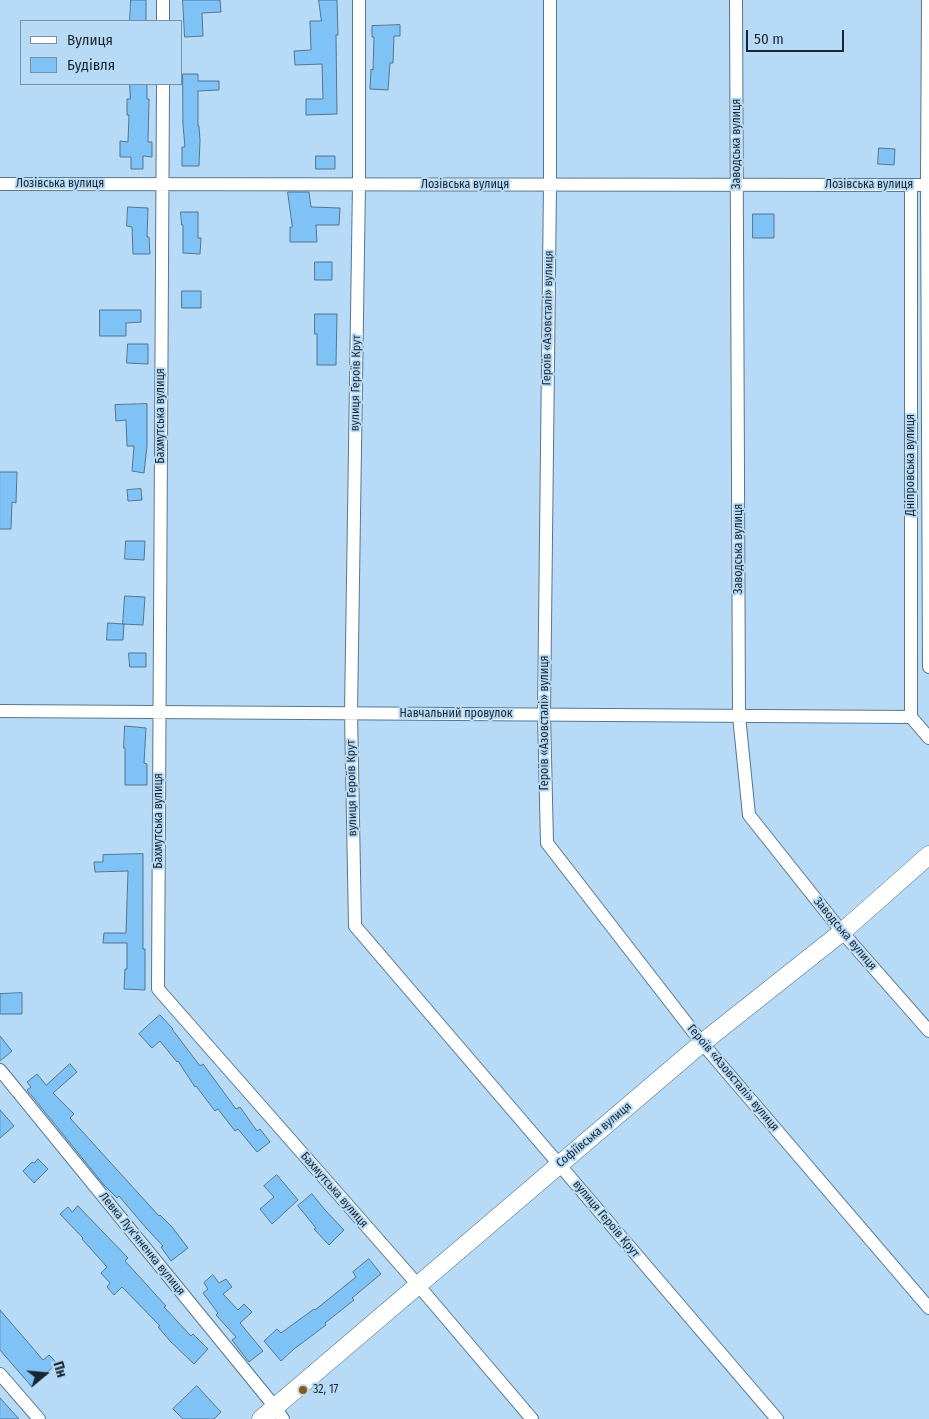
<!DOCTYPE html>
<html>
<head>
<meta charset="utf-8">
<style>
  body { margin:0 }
  #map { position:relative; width:929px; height:1419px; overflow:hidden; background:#b7daf6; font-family:"Fira Sans Condensed",sans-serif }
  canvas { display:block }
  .legend { position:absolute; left:20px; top:20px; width:162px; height:65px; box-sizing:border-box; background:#b7daf6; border:1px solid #7892a7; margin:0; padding:6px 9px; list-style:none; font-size:15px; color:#192631 }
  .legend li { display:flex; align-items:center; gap:10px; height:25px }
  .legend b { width:25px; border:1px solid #7892a7 }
  .north { position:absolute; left:20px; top:1349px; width:50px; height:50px; -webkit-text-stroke:4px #b7daf6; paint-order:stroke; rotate:73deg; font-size:14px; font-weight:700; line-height:20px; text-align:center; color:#192631 }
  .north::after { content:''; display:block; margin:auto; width:18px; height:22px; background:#192631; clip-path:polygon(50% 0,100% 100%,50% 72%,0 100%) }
  .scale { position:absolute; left:746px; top:30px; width:98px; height:22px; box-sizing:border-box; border:2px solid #192631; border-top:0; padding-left:6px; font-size:15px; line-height:18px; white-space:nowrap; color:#192631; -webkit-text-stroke:4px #b7daf6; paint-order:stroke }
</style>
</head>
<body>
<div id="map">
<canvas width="929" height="1419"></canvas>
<ul class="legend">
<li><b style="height:6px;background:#fff"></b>Вулиця</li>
<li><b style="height:14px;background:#7fc2f6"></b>Будівля</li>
</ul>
<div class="north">Пн</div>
<div class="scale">50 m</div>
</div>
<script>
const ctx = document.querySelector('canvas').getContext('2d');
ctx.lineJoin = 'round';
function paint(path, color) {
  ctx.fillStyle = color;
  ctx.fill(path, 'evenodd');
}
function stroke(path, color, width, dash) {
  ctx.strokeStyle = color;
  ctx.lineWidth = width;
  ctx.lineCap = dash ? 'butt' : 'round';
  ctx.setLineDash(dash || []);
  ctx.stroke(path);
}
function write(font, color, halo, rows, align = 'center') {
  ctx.font = font + ' "Fira Sans Condensed",sans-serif';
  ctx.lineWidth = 4;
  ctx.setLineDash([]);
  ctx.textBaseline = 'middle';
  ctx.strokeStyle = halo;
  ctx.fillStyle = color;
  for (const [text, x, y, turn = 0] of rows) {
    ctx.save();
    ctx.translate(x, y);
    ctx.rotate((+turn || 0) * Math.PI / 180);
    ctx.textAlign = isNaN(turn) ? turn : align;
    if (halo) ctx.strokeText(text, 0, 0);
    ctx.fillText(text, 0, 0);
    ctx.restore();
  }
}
const building = new Path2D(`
  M131,0H146V21H130Z
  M183,0H220L221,12L202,13L203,36L185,37Z
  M319,0H337L338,35H336L337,114L306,115V99H323L322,64L295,65L294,51L311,50L310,21H321Z
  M400,25V36H394L393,63H390L388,90L370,89L371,69L373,70L374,37H372V26Z
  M183,74H198V81H219V90L198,91V126H199L200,140L199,166H182V147H185L183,125Z
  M130,84H147V99H149L148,142H152V157L143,156V169H131V157H120V141L128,142L129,115H127V99H130Z
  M879,148L895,149L894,165L878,164Z
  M316,156H335V169H316Z
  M288,192H309L311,207L340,208L339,225H316L317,242H290V227H292Z
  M128,207L148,208L147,237H149L150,254H133L132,227L127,226Z
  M181,212H198V238H201L200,254L183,253V225H182Z
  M753,214H774V238H753Z
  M315,262H332V280H315Z
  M182,291H201V308H182Z
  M100,310H141V322L126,323V336H100Z
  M315,314H337L336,365H317V334H315Z
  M128,344H148V364L127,363Z
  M147,404V446L144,473L132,471L134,446H127L126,420L116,421L115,405Z
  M0,472H17L16,503L12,502L11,529H0Z
  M141,489L142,500L128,501L127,490Z
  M126,541H145L144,560L125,559Z
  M125,596L145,597L143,625L123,624Z
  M108,623L124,624L123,640H107Z
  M129,653H146V667H130Z
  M125,726L146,728L144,763L147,764V785H125V748H124Z
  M143,854V949H145V990L124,989L125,969H127V943H103L104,933H126L128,871L95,872L94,862H103V855Z
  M22,993V1014H0V994Z
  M160,1015L173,1029H172L200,1066L203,1064L236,1109L240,1107L257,1131L260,1129L270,1142L257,1152L238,1129L235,1131L218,1109L215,1111L196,1086L195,1087L178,1061L177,1062L160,1041L152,1048L139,1034Z
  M0,1036L12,1051L0,1061Z
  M70,1064L77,1072L53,1093L74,1114L70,1118L159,1216L160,1215L172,1227L188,1248L171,1261L161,1247L163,1246L147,1229L119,1196L117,1198L104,1185L27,1090L31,1087L27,1082L37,1074L46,1085Z
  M0,1110L14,1126L0,1138Z
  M38,1159L48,1169L34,1183L23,1171L32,1162L34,1163Z
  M277,1175L298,1200L272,1224L260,1209L274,1197L264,1186Z
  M312,1194L325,1210L344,1230L329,1245L314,1229L316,1228L298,1206Z
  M78,1206L128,1258L125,1261L166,1306L164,1307L191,1336L193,1334L208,1349L194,1364L171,1342L158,1327L160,1326L122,1287L114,1295L107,1287L110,1283L101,1273L107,1267L82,1239L83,1238L60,1214L68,1207L72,1212Z
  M369,1259L381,1274L352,1298L354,1300L325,1323L326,1325L294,1349L281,1361L264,1341L277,1329L281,1333L314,1309L315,1310L356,1277L353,1272Z
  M213,1275L219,1283L226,1279L232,1287L223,1294L238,1310L244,1304L252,1312L240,1323L263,1351L249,1362L232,1340L236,1337L216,1315L218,1313L203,1293L208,1289L204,1283Z
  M0,1310L43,1360L49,1355L57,1363L32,1387L0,1350Z
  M197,1386L221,1412L214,1419H183L173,1409Z
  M0,1398L19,1419H0Z`);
const street = new Path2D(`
  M359,0V184L351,713L355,926L777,1419
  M550,0V185L544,714L547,843L702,1043L929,1308
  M736,0L739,716L749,815L842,932L929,1031
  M928,0L927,185L929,667
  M163,21V0
  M163,84L158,989L418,1285L532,1419
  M0,184L929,185
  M911,185V717L929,738
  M0,711L911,717
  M0,1070L275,1407L283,1419
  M0,1374L39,1419`);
const secondary = new Path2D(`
  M261,1419L702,1043L842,932L929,855`);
const markers = [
  [303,1390,5,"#905613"]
];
const streetNames = [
  ["Заводська вулиця",737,144,-90],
  ["Лозівська вулиця",60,184],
  ["Лозівська вулиця",465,185],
  ["Лозівська вулиця",869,185],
  ["Героїв «Азовсталі» вулиця",548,318,-89],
  ["вулиця Героїв Крут",356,383,-89],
  ["Бахмутська вулиця",161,416,-90],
  ["Дніпровська вулиця",911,465,-90],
  ["Заводська вулиця",739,549,-90],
  ["Навчальний провулок",456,714],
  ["Героїв «Азовсталі» вулиця",545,723,-90],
  ["вулиця Героїв Крут",352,788,-91],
  ["Бахмутська вулиця",159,821,-90],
  ["Заводська вулиця",845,934,50],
  ["Героїв «Азовсталі» вулиця",733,1078,50],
  ["Софіївська вулиця",594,1135,-40],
  ["Бахмутська вулиця",334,1190,49],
  ["вулиця Героїв Крут",606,1219,50],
  ["Левка Лук'яненка вулиця",142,1244,51]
];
const poiNames = [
  ["32, 17",313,1390]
];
paint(building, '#7fc2f6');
stroke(building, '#55758e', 1);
stroke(street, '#577791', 14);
stroke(secondary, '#577791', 19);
stroke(street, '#fff', 12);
stroke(secondary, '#fff', 18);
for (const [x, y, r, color] of markers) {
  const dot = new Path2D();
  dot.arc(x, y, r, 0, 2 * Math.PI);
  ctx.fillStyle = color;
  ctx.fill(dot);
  stroke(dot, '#b7daf6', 2);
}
write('12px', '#192631', '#b7daf6', streetNames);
write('12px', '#192631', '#b7daf6', poiNames, 'left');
</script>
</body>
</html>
